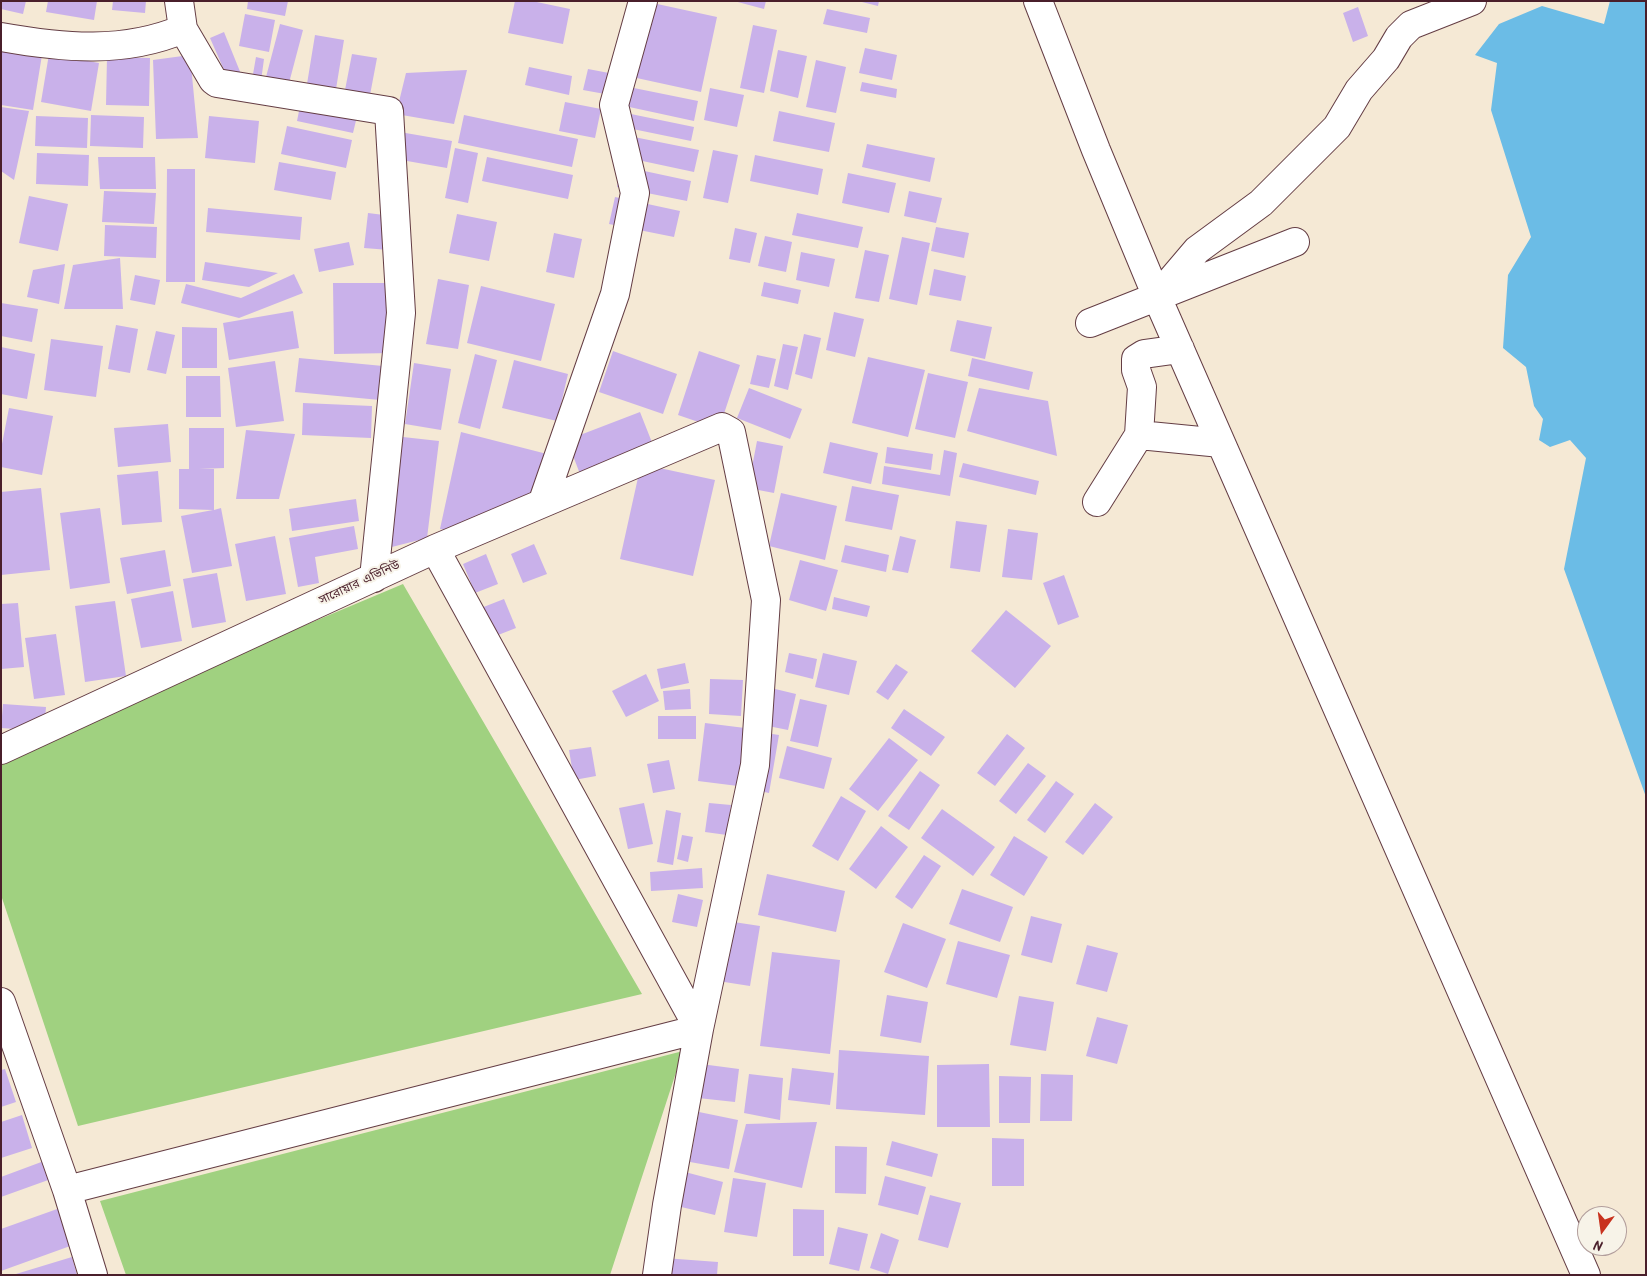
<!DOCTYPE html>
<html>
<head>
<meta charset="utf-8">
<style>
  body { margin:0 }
  #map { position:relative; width:1647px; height:1276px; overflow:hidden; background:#f5e9d5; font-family:Kalam,sans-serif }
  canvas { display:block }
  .frame { position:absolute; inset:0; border:2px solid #4a1f2b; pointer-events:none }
  .north { position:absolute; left:1577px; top:1206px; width:50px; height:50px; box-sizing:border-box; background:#f7f3e8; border:1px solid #b29e9c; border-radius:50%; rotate:194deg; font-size:14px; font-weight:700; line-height:20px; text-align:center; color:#4a1f2b }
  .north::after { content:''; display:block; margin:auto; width:18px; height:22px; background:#c8321e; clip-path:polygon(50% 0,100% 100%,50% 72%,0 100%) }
</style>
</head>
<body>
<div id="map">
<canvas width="1647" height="1276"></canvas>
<div class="frame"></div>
<div class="north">N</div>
</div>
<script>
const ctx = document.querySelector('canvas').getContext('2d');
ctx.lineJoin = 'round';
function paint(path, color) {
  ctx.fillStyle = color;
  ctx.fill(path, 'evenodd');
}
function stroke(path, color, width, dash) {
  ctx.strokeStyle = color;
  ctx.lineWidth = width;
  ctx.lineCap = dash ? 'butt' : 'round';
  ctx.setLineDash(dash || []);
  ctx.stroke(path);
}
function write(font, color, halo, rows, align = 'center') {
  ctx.font = font + ' Kalam,"Noto Sans Bengali",sans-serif';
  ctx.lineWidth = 4;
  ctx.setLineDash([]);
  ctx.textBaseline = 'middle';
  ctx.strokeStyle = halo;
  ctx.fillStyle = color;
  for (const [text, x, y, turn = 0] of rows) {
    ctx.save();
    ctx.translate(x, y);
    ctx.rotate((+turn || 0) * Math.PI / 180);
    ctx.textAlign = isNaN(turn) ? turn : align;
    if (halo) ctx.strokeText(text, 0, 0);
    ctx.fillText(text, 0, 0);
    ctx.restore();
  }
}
const green = new Path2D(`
  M403,584L642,994L78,1126L1,895V753Z
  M683,1051L610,1275H126L100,1201Z`);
const water = new Path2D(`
  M1610,1H1646V797L1564,569L1586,458L1570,440L1550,447L1539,440L1543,419L1534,406L1526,367L1503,348L1508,275L1531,237L1491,110L1497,63L1475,55L1499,24L1542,6L1604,24Z`);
const building = new Path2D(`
  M1,1H26L23,14L1,9Z
  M48,1H97L94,20L46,12Z
  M113,1H146L145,13L112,10Z
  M248,1H288L285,16L247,9Z
  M515,1H532L570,9L563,44L508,33Z
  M734,1H766L764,9Z
  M858,1H879L878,6Z
  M648,2L717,17L701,92L632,77Z
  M1358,7L1368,36L1353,42L1343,13Z
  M827,9L870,18L867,33L823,24Z
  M245,14L275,20L269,52L239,46Z
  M280,24L303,30L289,83L266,77Z
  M753,25L777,30L764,93L740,88Z
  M224,32L241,74L228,79L210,38Z
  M315,35L344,40L336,89L307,84Z
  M865,48L897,55L892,80L859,73Z
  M1,49L42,55L33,110L1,105Z
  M778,50L807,56L798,98L770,91Z
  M49,54L99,63L91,111L41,102Z
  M352,54L377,58L370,95L345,90Z
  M190,55L198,138L156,139L153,60Z
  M107,57L150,58L149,106L106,105Z
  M256,57L264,59L261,81L252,80Z
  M816,60L846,67L836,113L806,107Z
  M529,67L572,76L569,95L525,85Z
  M588,69L609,73L605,94L583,90Z
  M467,70L454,124L396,114L406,73Z
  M862,82L897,89L896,98L860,91Z
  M624,86L698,101L694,121L620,105Z
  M710,88L744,95L737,127L704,120Z
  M302,96L359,108L353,133L297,121Z
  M565,102L601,109L595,138L559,131Z
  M1,107L29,111L14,180L1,171Z
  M779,111L835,123L829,152L773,141Z
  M626,113L694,127L691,141L623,127Z
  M91,115L144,117L143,148L90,146Z
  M464,115L578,139L572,167L458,143Z
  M36,116L88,118L87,148L35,146Z
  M209,116L259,121L255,163L205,158Z
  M287,126L352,140L346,168L281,154Z
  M394,131L452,141L447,168L390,158Z
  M624,135L699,150L694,172L619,156Z
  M867,144L935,158L930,182L862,167Z
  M455,148L478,153L468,203L445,198Z
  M713,150L738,155L728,203L703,198Z
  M37,153L89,155L88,186L36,184Z
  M755,155L823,169L818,195L750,181Z
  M98,157H155L156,189H100Z
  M487,157L573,175L568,199L482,181Z
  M279,162L336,172L331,200L274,190Z
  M621,166L691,181L687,201L617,187Z
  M167,169H195V282H166Z
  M848,173L896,183L889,213L842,203Z
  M104,191L156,193L154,224L102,222Z
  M909,191L942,198L936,223L904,216Z
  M29,196L68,204L58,251L19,243Z
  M615,197L680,211L674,237L609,224Z
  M208,208L302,217L300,240L206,232Z
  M368,213L392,216L389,250L364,248Z
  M797,213L863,227L858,248L792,235Z
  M457,214L497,222L489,261L449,253Z
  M105,225L157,227L156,258L104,256Z
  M936,227L969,233L964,258L931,251Z
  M735,228L757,233L750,263L729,259Z
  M554,233L582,239L574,278L546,272Z
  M765,236L792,242L786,272L758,266Z
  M902,237L930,243L917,305L889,299Z
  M349,242L354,265L319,272L314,249Z
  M865,250L889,255L879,302L855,298Z
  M801,252L835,259L829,287L796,280Z
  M120,258L123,309H64L73,265Z
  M205,262L278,273L249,287L202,280Z
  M65,264L59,304L27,297L33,270Z
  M934,269L966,276L961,301L929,295Z
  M294,274L303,293L239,318L181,303L186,284L241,298Z
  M135,275L160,280L155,305L130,300Z
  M438,279L469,285L458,349L426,344Z
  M764,282L801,290L798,304L761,296Z
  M333,283H393L394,353L334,354Z
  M481,286L555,304L541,361L467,343Z
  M1,303L38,309L32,342L1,336Z
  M293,311L299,348L229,360L223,323Z
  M834,312L864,319L855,357L826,350Z
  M957,320L992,327L985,359L950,351Z
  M116,325L138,329L130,373L108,369Z
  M182,327L217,328V368H182Z
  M156,331L175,335L166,374L147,370Z
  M804,334L821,338L812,379L795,374Z
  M51,339L103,346L96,397L44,390Z
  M783,344L798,347L788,390L774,386Z
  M1,347L35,354L27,399L1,394Z
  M613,351L677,374L663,414L599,392Z
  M699,351L740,365L719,429L678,415Z
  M475,354L497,360L480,429L458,423Z
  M757,355L776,359L769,388L750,384Z
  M868,357L925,370L908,437L852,423Z
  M299,358L383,366L380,400L295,392Z
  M972,358L1033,372L1029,390L968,376Z
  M514,360L568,374L557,421L502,408Z
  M275,361L284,421L236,427L228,368Z
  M414,363L451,369L441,430L405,424Z
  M928,373L968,382L955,438L915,429Z
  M186,376H220L221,417H186Z
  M749,388L802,409L790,439L737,418Z
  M979,388L1048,401L1057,456L967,431Z
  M303,403L372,406L371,438L302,435Z
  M9,408L53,416L42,475L1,467V449Z
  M640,412L653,445L580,474L567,440Z
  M168,424L171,462L118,467L114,428Z
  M189,428H224V468L199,469H214V510L221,508L232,566L192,573L181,516L213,510L179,509V469H189Z
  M246,430L295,434L279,499H236Z
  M461,432L547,454L536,492L453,531L440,529Z
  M403,437L439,441L427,538L388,548Z
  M757,441L783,446L774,493L748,488Z
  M830,442L878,453L871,484L823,473Z
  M887,447L933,454L931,470L885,463Z
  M944,450L957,453L950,496L882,484L884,466L940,475Z
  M963,463L1039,481L1036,495L959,477Z
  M641,464L715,480L693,576L620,559Z
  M158,471L162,522L122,525L117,475Z
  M852,486L899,495L892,530L845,521Z
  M41,488L50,570L1,575V492Z
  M781,493L837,506L825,560L769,546Z
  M356,499L359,521L292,531L289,509Z
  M100,508L110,583L70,589L60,513Z
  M956,521L987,525L980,572L950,568Z
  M354,526L358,549L315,557L319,583L298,587L289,538Z
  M1008,529L1038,533L1032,580L1002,577Z
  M275,536L286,594L246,601L235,544Z
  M900,536L916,540L908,573L892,570Z
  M534,544L547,574L523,583L511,554Z
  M845,545L889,555L886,572L841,562Z
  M165,550L171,586L127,594L120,558Z
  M486,554L498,584L475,593L463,564Z
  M800,560L838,570L826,611L789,600Z
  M217,573L226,622L192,628L183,579Z
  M1064,575L1079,617L1058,625L1043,583Z
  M173,591L182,641L141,648L131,599Z
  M834,597L870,606L867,617L832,609Z
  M504,599L516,628L493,637L481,608Z
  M115,601L126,676L85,682L75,606Z
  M18,603L24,667L1,669V604Z
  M1006,610L1051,646L1015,688L971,651Z
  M56,634L65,695L34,699L25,638Z
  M789,653L817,659L813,679L785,672Z
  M823,653L857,661L849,695L815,687Z
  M685,663L689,683L661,689L657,669Z
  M896,664L908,672L888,700L876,692Z
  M646,674L659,701L626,717L612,691Z
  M710,679L743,680L741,716L709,714Z
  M771,688L796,694L788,730L763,725Z
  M690,689L691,709L665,710L663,691Z
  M800,699L827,705L818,747L790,741Z
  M3,704L46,707L44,731L1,728Z
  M904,709L945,737L931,756L891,728Z
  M658,716H696V739H658Z
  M705,723L745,728L738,786L698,781Z
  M766,733L779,735L769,793L755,790Z
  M1007,734L1025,748L995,786L977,773Z
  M889,738L918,760L878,811L849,789Z
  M787,746L832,758L824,789L779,778Z
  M591,747L596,776L574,780L569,750Z
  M669,760L675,789L653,793L647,764Z
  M1028,763L1046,776L1016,814L999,801Z
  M920,771L940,785L909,830L888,816Z
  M1056,781L1074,794L1045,833L1027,820Z
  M841,796L866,811L838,861L812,846Z
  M644,803L653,844L628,849L619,808Z
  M709,803L731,805L727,835L705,832Z
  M1095,803L1113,817L1083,855L1065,842Z
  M942,809L995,847L973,876L921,838Z
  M666,810L681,813L673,865L657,862Z
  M881,826L908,847L876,889L849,869Z
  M682,835L693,837L688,862L677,859Z
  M1014,836L1048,857L1024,896L990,875Z
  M924,855L941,866L912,909L895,897Z
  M702,868L703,888L651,891L650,872Z
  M767,874L845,891L836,932L758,915Z
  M962,889L1013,907L1000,942L949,924Z
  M678,894L703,900L697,927L672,922Z
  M1031,916L1062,924L1052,963L1021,955Z
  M727,921L760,926L750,986L718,981Z
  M903,923L946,939L927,988L884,972Z
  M958,941L1010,955L997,998L946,984Z
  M1087,945L1118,953L1107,992L1076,984Z
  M772,952L840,960L830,1054L760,1046Z
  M887,995L928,1002L921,1043L880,1036Z
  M1019,996L1054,1002L1046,1051L1010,1045Z
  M1097,1017L1128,1025L1117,1064L1086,1056Z
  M839,1050L929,1056L925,1115L836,1109Z
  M701,1064L739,1069L735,1102L698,1098Z
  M989,1064L990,1127H937V1065Z
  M792,1068L834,1073L830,1105L788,1100Z
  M5,1069L16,1102L1,1107V1070Z
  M749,1074L783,1078L780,1120L744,1113Z
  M1041,1074L1073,1075L1072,1121H1040Z
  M999,1076L1031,1077L1030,1123H999Z
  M699,1112L738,1120L729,1169L690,1162Z
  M22,1115L32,1148L1,1158V1122Z
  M817,1122L802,1188L734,1172L746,1124Z
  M992,1138L1024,1139V1186H992Z
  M892,1141L938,1154L932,1177L886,1165Z
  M835,1146L867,1147L866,1194L835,1193Z
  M44,1161L51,1179L1,1197V1177Z
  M685,1172L723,1182L715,1215L677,1206Z
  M885,1176L926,1187L918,1215L878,1205Z
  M733,1178L766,1183L757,1237L724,1232Z
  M930,1195L961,1203L948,1248L918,1240Z
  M60,1208L73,1245L1,1271V1229Z
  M793,1209L824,1210V1256H793Z
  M838,1227L868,1234L859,1271L829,1264Z
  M881,1233L899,1240L888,1274L870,1268Z
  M72,1257L77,1275H16V1274Z
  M664,1258L718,1262L717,1275H663Z`);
const minor = new Path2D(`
  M179,1L183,29
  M1038,1L1096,150L1157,297L1586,1275
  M1,37C63,48 124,54 183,29L213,80L217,83L389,111L401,313L374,578
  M1157,297L1197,250L1261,203L1337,127L1359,90L1386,59L1399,37L1411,25L1472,1
  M1090,323L1295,242
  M1139,435L1221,443
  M543,501L615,294L635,193L614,105L643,1
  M1097,502L1139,435L1142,387L1136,370V359L1144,354L1180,349
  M435,549L699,1029L667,1205L657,1275
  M1,750L435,549L722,427L731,432L766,600L755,765L699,1029L67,1190
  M1,1002L67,1190L93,1275`);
const streetNames = [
  ["সারোয়ার এভিনিউ",360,584,-25]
];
paint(green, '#a0d180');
paint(water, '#6bbce6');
paint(building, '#c9b1ea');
stroke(minor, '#643d44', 30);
stroke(minor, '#fff', 28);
write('12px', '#4a1f2b', '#f7f3e8', streetNames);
</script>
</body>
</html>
